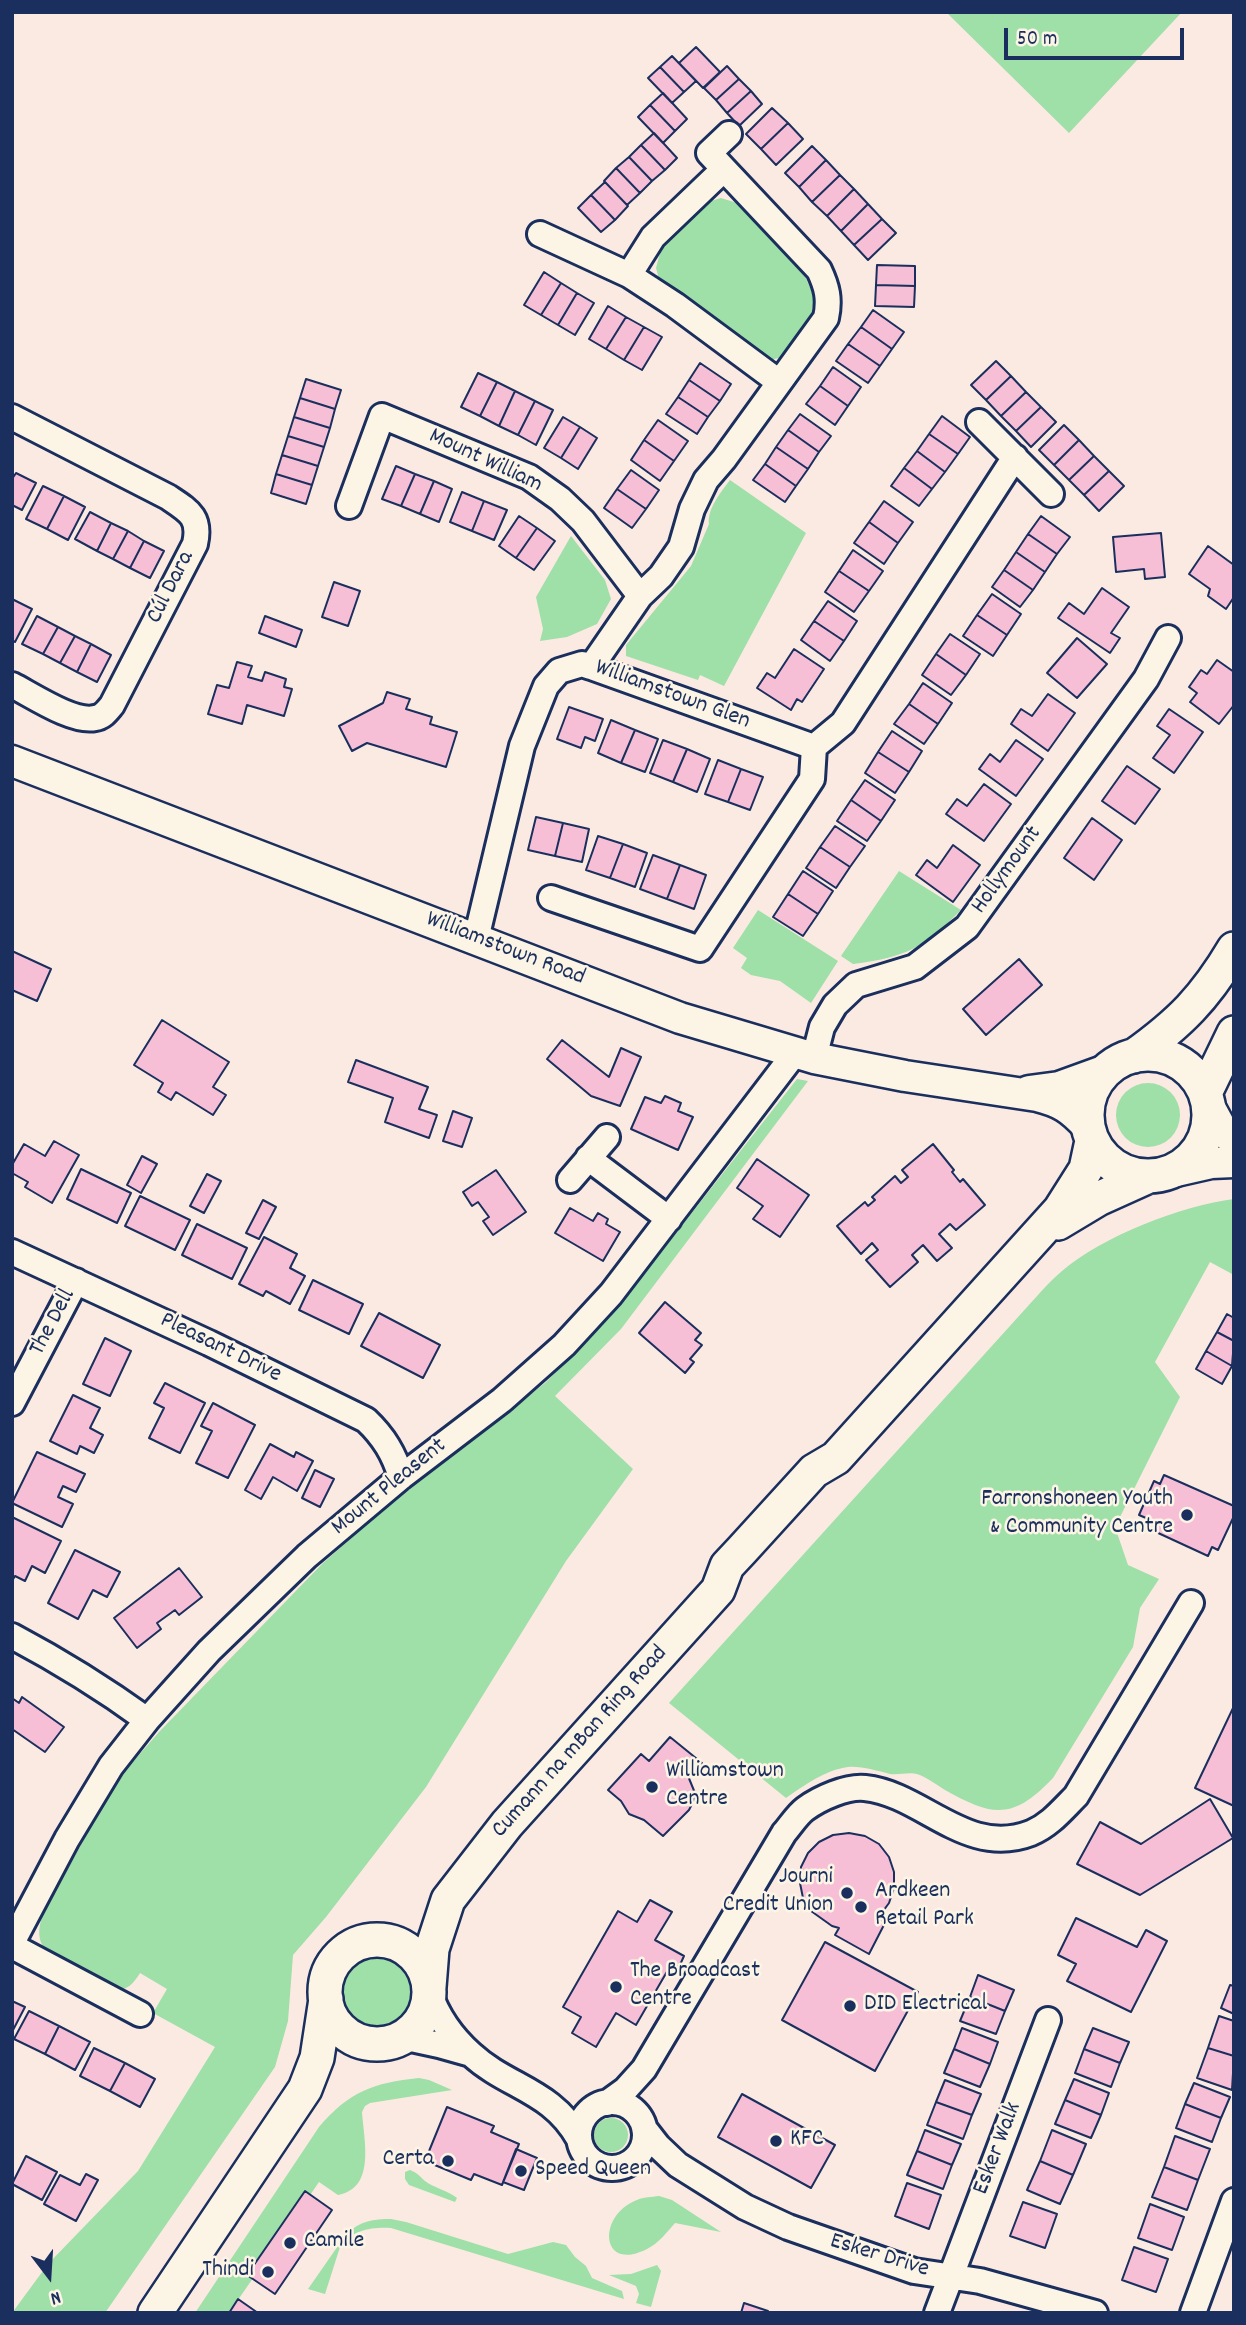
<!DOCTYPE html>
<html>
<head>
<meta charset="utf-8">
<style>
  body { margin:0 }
  #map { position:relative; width:1246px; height:2325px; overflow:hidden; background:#fbeae2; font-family:Dekko,sans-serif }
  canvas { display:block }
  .frame { position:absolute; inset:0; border:14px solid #1b2f5e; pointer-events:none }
  .north { position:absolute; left:14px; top:2241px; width:70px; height:70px; -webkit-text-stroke:5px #fcf5e5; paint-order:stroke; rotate:163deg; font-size:19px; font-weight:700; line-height:28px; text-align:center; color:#1b2f5e }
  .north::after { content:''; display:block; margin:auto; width:24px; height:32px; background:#1b2f5e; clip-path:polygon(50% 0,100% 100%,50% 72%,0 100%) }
  .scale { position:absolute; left:1004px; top:28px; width:180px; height:32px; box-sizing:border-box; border:4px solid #1b2f5e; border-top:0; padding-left:9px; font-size:21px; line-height:24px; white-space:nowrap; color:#1b2f5e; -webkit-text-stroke:5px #fcf5e5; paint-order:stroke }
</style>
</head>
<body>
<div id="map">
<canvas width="1246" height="2325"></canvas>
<div class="frame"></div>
<div class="north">N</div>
<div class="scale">50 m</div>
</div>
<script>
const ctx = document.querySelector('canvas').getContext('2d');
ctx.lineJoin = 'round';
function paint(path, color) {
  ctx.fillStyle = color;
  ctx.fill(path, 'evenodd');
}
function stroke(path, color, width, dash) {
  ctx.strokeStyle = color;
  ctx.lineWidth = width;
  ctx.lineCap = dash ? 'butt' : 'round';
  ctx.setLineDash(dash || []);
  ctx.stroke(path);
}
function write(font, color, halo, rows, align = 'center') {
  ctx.font = font + ' Dekko,sans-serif';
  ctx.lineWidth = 5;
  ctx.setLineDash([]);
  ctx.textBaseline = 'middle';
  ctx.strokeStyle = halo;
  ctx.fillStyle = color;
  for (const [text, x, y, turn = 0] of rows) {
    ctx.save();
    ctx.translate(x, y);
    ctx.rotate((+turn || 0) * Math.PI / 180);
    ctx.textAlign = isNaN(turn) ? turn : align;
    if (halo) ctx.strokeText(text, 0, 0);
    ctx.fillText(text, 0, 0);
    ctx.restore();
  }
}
const green = new Path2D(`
  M946,12H1182L1069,133Z
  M721,198L737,203L802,270L814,296L812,314L787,353L779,358L770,360L763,355L697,303L659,279L656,268L661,249L711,201Z
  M730,480L806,533L724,686L700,675L698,680L626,656V645L691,566L709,524C707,509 721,492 730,480Z
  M571,536L605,580L611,599L597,624L567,637L540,641L543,629L536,597Z
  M899,871L961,910C923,948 907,957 853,964L841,956Z
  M758,910L838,961L811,1003L780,981L751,975L741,968L747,958L733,948Z
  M797,1079L808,1081L621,1329L555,1396L633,1469L566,1561L426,1787L326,1917L293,1955L288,2021L275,2067L105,2313H12L48,2264L138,2171L215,2047L153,2013L167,1989L140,1973C133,1984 128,1990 115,1990C101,1983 88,1976 75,1969C49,1955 31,1947 43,1914L105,1801L125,1771L159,1732L323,1563L406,1490L545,1383L610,1317Z
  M1116 1115a32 32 0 1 1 64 0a32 32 0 1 1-64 0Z
  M1234,1199V1275L1210,1262L1155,1362L1180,1397L1115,1527L1128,1565L1159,1579L1140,1608L1133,1647L1053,1778C1013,1820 993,1817 945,1790C937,1785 926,1777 917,1774C909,1772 899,1775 890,1774C877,1771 862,1766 848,1767C825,1770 805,1785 786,1798L669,1703L1028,1306C1039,1294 1050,1281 1062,1271C1101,1237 1183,1205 1234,1199Z
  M342 1993a35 35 0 1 1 70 0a35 35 0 1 1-70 0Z
  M419,2078L429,2080L452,2090L370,2103L365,2106L362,2112C364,2141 376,2188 338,2195L319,2182L229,2313H195L319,2127C350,2091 373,2083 419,2078Z
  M594 2135a17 17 0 1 1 34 0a17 17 0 1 1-34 0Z
  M410,2170C418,2173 419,2176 425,2181C434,2188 447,2190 457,2198L455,2202L409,2185L405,2179V2172Z
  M659,2196L672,2200L721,2232L675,2223C667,2232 659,2243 647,2249C600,2273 597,2215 637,2200C643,2197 652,2197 659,2196Z
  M391,2219L406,2222L508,2254L553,2242L566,2245L575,2257L586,2266L592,2278L622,2291L624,2299L391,2228C371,2227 352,2230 340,2247L325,2294L308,2289L347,2233C361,2221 373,2219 391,2219Z
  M657,2265L661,2271L651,2307L636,2303L639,2294L636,2286L609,2275L631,2274Z`);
const building = new Path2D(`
  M696,47L720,72L703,88L679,63Z
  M672,56L696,81L684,92L660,67Z
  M727,66L739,79L716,100L704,88Z
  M660,67L684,92L672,103L648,78Z
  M739,79L751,91L727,113L716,100Z
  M751,91L762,104L739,126L727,113Z
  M663,93L687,119L675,131L650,105Z
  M650,105L675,131L663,143L638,117Z
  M772,108L788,123L761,149L746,134Z
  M788,123L803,139L776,165L761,149Z
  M654,133L677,158L665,170L641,145Z
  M641,145L665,170L652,181L629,157Z
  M812,146L826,160L799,187L785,173Z
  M629,157L652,181L640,193L616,168Z
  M826,160L840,175L812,202L799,187Z
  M616,168L640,193L627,205L604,181Z
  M840,175L854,189L827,216L812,202Z
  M605,182L628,206L615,220L591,195Z
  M854,189L868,204L841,231L827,216Z
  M591,195L615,220L601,232L578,208Z
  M868,204L882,219L854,245L841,231Z
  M882,219L896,233L868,260L854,245Z
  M877,265L915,266V286L876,285Z
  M544,272L561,283L541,315L524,305Z
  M561,283L577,293L558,325L541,315Z
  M876,285L915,286L914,307L875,306Z
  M577,293L594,303L575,335L558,325Z
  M608,306L626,317L606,349L589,339Z
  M873,310L904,332L892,349L861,327Z
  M626,317L644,327L624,360L606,349Z
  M644,327L662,337L642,370L624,360Z
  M861,327L892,349L880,366L848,344Z
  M848,344L880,366L868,383L836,361Z
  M996,361L1011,376L986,400L971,385Z
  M700,363L731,384L720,401L689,380Z
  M833,367L861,387L848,406L820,386Z
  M478,373L497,382L480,416L461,407Z
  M1011,376L1026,392L1001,416L986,400Z
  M306,379L341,390L335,409L300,398Z
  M689,380L720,401L708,417L678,397Z
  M497,382L515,391L499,426L480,416Z
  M820,386L848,406L835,425L806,404Z
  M515,391L535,401L518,435L499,426Z
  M1026,392L1041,407L1016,431L1001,416Z
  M678,397L708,417L697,434L666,414Z
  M300,398L335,409L330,428L294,417Z
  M535,401L553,410L536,445L518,435Z
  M1041,407L1056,422L1031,447L1016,431Z
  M800,414L831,436L819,452L788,430Z
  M942,416L970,437L958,454L929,434Z
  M294,417L330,428L324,447L288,436Z
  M563,417L580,427L561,458L544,448Z
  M658,420L688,441L674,461L644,440Z
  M1064,425L1079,440L1054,465L1039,450Z
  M580,427L597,438L578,469L561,458Z
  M788,430L819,452L808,469L776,447Z
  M929,434L958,454L945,472L917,451Z
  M288,436L324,447L318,466L282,455Z
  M644,440L674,461L660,481L631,460Z
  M1079,440L1094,456L1069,480L1054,465Z
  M776,447L808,469L796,486L765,464Z
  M917,451L945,472L932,489L904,468Z
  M282,455L318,466L312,485L276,474Z
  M1094,456L1109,471L1084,495L1069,480Z
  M765,464L796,486L785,502L753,480Z
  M396,466L415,474L401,506L382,499Z
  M904,468L932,489L919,506L891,486Z
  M631,470L659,490L646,509L617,489Z
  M1109,471L1124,486L1099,511L1084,495Z
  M16,473L36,483L22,510L12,505V479Z
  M276,474L312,485L306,504L271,493Z
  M415,474L434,481L420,514L401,506Z
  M434,481L452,489L439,522L420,514Z
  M43,486L64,496L47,529L26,519Z
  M617,489L646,509L632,528L604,508Z
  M462,492L484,501L472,531L450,522Z
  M64,496L85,507L68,540L47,529Z
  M484,501L507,510L494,540L472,531Z
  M884,501L913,522L898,543L869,522Z
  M90,512L111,523L97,551L75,539Z
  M519,516L537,528L516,558L499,546Z
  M1041,516L1070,537L1057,554L1028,534Z
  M869,522L898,543L884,564L854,543Z
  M111,523L128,531L113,559L97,551Z
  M537,528L555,541L534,570L516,558Z
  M128,531L144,541L130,568L113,559Z
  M1161,533L1165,577L1145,579L1144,569L1116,572L1113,537Z
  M1028,534L1057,554L1045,572L1016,552Z
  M144,541L164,551L150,578L130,568Z
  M1208,546L1234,565V597L1226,609L1208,596L1210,589L1189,574Z
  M853,550L883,571L869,591L839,571Z
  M1016,552L1045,572L1033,590L1004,570Z
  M1004,570L1033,590L1020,607L992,587Z
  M839,571L869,591L854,612L825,592Z
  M334,582L360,591L348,626L322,617Z
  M1102,588L1129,607L1111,633L1120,638L1110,653L1058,618L1069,603L1084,614Z
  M992,594L1021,614L1007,635L977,615Z
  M12,599L32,609L15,642L12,640Z
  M828,601L857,621L844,641L814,621Z
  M977,615L1007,635L993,656L963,636Z
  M37,616L58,627L43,654L22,644Z
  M265,616L302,630L296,647L259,633Z
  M814,621L844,641L830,661L801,640Z
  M58,627L75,636L60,663L43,654Z
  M950,634L980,654L966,675L936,654Z
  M75,636L91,644L77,672L60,663Z
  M1077,638L1107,664L1077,698L1047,673Z
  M91,644L111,655L97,682L77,672Z
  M794,649L824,669L802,702L797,699L791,710L757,688L767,673L775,678Z
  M936,654L966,675L951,695L922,675Z
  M1217,660L1234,672V705L1219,724L1190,702L1197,693L1189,687L1201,670L1207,674Z
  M237,662L252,666L248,677L262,681L265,672L286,679L284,687L292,689L284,716L247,705L242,724L208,714L217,685L229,688Z
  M923,683L952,703L938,724L909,704Z
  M387,692L410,699L406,709L432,717L430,724L457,732L446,767L367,743L352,751L339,726L383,703Z
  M1048,694L1075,713L1048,751L1011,724L1021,709L1032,716Z
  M909,704L938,724L924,744L894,724Z
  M569,707L603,719L595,741L585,737L581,748L557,739Z
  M1169,709L1203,732L1174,773L1153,758L1170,735L1157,726Z
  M611,720L635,730L621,763L598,753Z
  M635,730L658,739L645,772L621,763Z
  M892,731L922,751L909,772L878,752Z
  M663,740L687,749L673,782L650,773Z
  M1016,740L1043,759L1016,796L979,769L990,754L1000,762Z
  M687,749L710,759L697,792L673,782Z
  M878,752L909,772L895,793L865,773Z
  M718,760L741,769L728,802L705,794Z
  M1127,766L1160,789L1135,824L1102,801Z
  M741,769L763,777L750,810L728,802Z
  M865,780L895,800L881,821L851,800Z
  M984,784L1011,804L984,841L946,814L957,799L967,806Z
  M851,800L881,821L867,841L837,821Z
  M536,817L563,823L555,856L528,850Z
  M1092,818L1122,840L1094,880L1064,858Z
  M563,823L589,829L582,862L555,856Z
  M835,826L865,846L850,867L820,847Z
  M598,836L623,844L610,878L586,870Z
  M623,844L647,853L635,887L610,878Z
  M953,845L980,865L953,902L916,875L927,860L937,868Z
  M820,847L850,867L836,888L806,868Z
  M653,855L680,865L667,899L640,889Z
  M680,865L706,875L694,909L667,899Z
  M803,871L833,891L818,914L788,894Z
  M788,894L818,914L803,936L773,917Z
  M12,951L51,969L37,1001L12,990Z
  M1019,959L1042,985L986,1035L963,1009Z
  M162,1020L229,1062L213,1087L226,1095L213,1115L176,1092L171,1100L158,1092L163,1083L134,1065Z
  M562,1040L609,1077L621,1048L641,1057L620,1106L591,1096L547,1059Z
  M356,1060L428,1087L419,1109L437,1115L429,1138L385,1122L393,1098L348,1082Z
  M665,1096L681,1103L678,1111L693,1117L678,1150L631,1129L645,1097L661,1103Z
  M453,1111L472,1118L462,1147L443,1141Z
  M54,1141L79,1155L52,1203L25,1187L28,1182L12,1173V1165L24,1144L45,1156Z
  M933,1144L954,1170L952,1172L960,1182L963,1179L985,1205L956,1230L950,1224L939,1234L952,1248L937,1261L923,1245L912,1255L918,1262L890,1287L866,1260L878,1250L872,1243L861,1254L837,1226L865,1202L868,1206L875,1200L872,1197L895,1176L901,1183L908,1177L902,1170Z
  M142,1156L157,1164L141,1193L127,1185Z
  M757,1159L809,1195L780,1237L753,1219L763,1206L737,1188Z
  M81,1169L131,1193L117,1223L67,1199Z
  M496,1170L526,1212L493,1235L483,1221L489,1217L478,1202L472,1206L463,1192Z
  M207,1174L221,1181L204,1213L190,1206Z
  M140,1196L190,1220L175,1250L125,1226Z
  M263,1200L276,1207L259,1239L246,1233Z
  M570,1208L593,1221L598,1213L608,1219L606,1224L620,1232L603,1261L555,1233Z
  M197,1224L247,1248L232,1279L182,1255Z
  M264,1237L297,1254L290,1268L305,1276L290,1304L266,1291L263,1296L239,1284Z
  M313,1280L363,1304L349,1334L299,1310Z
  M665,1302L701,1333L695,1340L702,1345L690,1359L694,1362L685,1373L639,1333Z
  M379,1313L440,1345L423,1378L361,1346Z
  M1227,1314L1234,1318V1341L1217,1332Z
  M1217,1332L1234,1341L1232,1366L1206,1351Z
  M105,1338L131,1351L110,1396L83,1384Z
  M1206,1351L1232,1366L1222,1384L1196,1369Z
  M165,1383L205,1403L180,1453L149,1438L164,1408L154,1403Z
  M73,1395L100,1408L90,1428L103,1435L94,1453L80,1446L77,1454L50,1441Z
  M213,1403L255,1425L228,1478L196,1463L212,1431L201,1426Z
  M270,1444L294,1457L296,1452L313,1461L297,1491L273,1477L261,1499L245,1490Z
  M37,1452L85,1474L76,1492L63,1486L58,1497L73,1504L62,1527L12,1503Z
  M315,1470L334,1479L320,1507L302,1498Z
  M1164,1475L1234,1506V1516L1218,1550L1212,1547L1208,1556L1143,1526L1146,1518L1139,1515L1154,1481L1160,1484Z
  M12,1517L61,1541L45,1573L32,1566L25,1581L15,1576L12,1581Z
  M75,1550L120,1572L107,1597L93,1590L78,1619L48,1603Z
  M179,1568L202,1597L179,1615L175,1610L157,1623L161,1629L137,1648L114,1618Z
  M22,1697L64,1727L45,1752L12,1729V1698L19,1703Z
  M1234,1706V1806L1195,1788Z
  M670,1737L702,1763L688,1776L695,1793L693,1802L689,1810L663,1836L644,1820L629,1814L621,1801L608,1790L641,1754L649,1761Z
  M1210,1799L1233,1838L1140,1895L1077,1864L1100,1822L1141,1844Z
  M849,1833L865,1836L879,1844L889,1857L894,1872V1888L889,1903L878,1918L886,1921L869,1954L835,1935L839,1928L832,1926L811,1911L803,1898L800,1883L801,1867L808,1853L819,1842L833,1835Z
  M650,1900L672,1912L655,1940L684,1956L679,1967L672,1963L636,2025L616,2013L596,2047L572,2033L581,2017L563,2007L618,1911L637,1922Z
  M1076,1918L1137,1947L1146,1930L1167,1941L1131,2012L1067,1981L1076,1964L1058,1955Z
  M825,1942L918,1992L875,2071L782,2020Z
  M978,1975L1014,1990L1005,2011L970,1997Z
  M1230,1985L1234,1986V2014L1221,2008Z
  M970,1997L1005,2011L996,2034L960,2021Z
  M12,2001L25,2007L12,2032Z
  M29,2011L59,2026L45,2054L14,2039Z
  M1219,2016L1234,2021V2056L1208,2048Z
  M59,2026L90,2042L75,2070L45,2054Z
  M962,2028L998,2042L990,2064L954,2049Z
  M1093,2028L1129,2042L1120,2063L1084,2049Z
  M94,2048L125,2063L110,2091L80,2076Z
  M1208,2048L1234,2056L1232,2090L1197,2078Z
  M954,2049L990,2064L980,2087L944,2073Z
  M1084,2049L1120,2063L1111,2087L1075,2073Z
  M125,2063L155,2079L140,2107L110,2091Z
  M1074,2079L1109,2093L1101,2115L1065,2100Z
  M945,2080L981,2094L972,2115L936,2102Z
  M1194,2083L1230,2097L1221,2118L1185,2104Z
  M742,2094L835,2145L811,2188L718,2137Z
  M1065,2100L1101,2115L1091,2138L1055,2124Z
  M936,2102L972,2115L963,2139L927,2125Z
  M1185,2104L1221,2118L1212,2142L1176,2128Z
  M447,2107L494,2126L491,2132L519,2144L502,2185L474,2174L471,2180L425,2161Z
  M925,2130L961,2144L952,2165L917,2151Z
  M1052,2130L1086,2144L1073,2175L1040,2161Z
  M1175,2136L1210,2149L1198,2180L1164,2167Z
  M516,2149L537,2158L524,2190L503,2182Z
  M917,2151L952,2165L943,2189L907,2175Z
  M26,2156L57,2172L42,2200L12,2184Z
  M1040,2161L1073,2175L1060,2204L1027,2190Z
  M1164,2167L1198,2180L1187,2210L1152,2197Z
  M86,2174L98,2180L76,2221L44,2204L60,2175L80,2185Z
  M907,2183L941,2195L929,2229L895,2216Z
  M305,2191L332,2210L275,2294L247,2275Z
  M1023,2202L1057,2214L1045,2248L1010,2236Z
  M1150,2204L1184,2217L1172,2250L1138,2238Z
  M1134,2247L1168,2259L1156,2292L1122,2280Z
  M238,2299L258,2313H229Z
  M744,2303L768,2311L767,2313H741Z`);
const minor = new Path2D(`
  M724,169L709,153L729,134
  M540,234L629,275
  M12,417L168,497C189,511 201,517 195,544L112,705C107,711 103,717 95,718C73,723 32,695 12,685
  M979,422L1051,494
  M349,506L382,416L529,477L560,499L583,521L640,596
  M591,667L640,596L661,576L681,547L692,509L706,480L724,459L826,318C830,299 827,287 819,270L724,169L653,237L629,275L675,305L779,382
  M551,898L700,949L812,779L814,747L843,723L1015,457
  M476,939L522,746L546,686L559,671L582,664L591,667L814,747
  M814,1058L822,1027L835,1005L856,985L915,967L967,927L1146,679L1168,638
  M588,1158L669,1219
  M570,1180L607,1137
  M12,1252L209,1343L366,1420C384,1437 394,1454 401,1477
  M12,1403L76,1281
  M12,1636C61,1662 103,1688 147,1720
  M12,1943L67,1839L111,1766L147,1720L209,1651L307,1556L401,1477L502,1400L564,1345L611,1294L795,1053
  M12,1946L140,2014
  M429,1992C437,2015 452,2037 471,2054C508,2088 552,2090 579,2139
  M402,2037L439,2045L471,2054
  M579 2135a33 33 0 1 1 66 0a33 33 0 1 1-66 0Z
  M607,2103L625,2090L644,2069L784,1833C791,1825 797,1815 805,1809C820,1798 847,1786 865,1788C923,1794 966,1858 1031,1833C1050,1825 1062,1810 1076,1796L1191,1603
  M644,2128L658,2146L678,2165L745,2207L788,2227L914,2271L980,2281L1095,2313
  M937,2313L1048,2020
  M1193,2313L1234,2201`);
const tertiary = new Path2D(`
  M12,761L680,1018L814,1058L905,1076L1037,1096C1061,1102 1070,1108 1087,1126
  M1029,1091L1059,1087L1106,1070
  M1209,1106L1222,1130L1234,1140
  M1167,1173L1211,1163L1234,1162`);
const secondary = new Path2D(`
  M1087 1115a61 61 0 1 1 122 0a61 61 0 1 1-122 0Z
  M1134,1056C1180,1023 1205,998 1234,949
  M1205,1093L1234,1033
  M1058,1223L1098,1199L1149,1176
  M325 1992a52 52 0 1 1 104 0a52 52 0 1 1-104 0Z
  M429,1987L432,1949L448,1900L507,1824L718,1590L727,1566L742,1550L814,1471L836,1458L1060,1210L1086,1169L1092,1141
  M155,2313L305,2089L317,2058L326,1999`);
const markers = [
  [1187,1515,7,"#1b2f5e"],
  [652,1787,7,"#1b2f5e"],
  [847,1893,7,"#1b2f5e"],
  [861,1907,7,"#1b2f5e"],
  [616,1987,7,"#1b2f5e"],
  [850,2006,7,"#1b2f5e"],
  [776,2141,7,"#1b2f5e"],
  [448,2161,7,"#1b2f5e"],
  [521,2171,7,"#1b2f5e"],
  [290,2243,7,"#1b2f5e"],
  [268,2272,7,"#1b2f5e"]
];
const streetNames = [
  ["Mount William",485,462,25],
  ["Cúl Dara",172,588,-63],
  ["Williamstown Glen",672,696,20],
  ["Hollymount",1008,871,-54],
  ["Williamstown Road",505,950,21],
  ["The Dell",54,1323,-62],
  ["Pleasant Drive",220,1349,26],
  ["Mount Pleasent",390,1488,-39],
  ["Cumann na mBan Ring Road",581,1743,-48],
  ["Esker Walk",999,2149,-69],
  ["Esker Drive",879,2257,17]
];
const poiNames = [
  ["Farronshoneen Youth",1173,1501,"right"],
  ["& Community Centre",1173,1529,"right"],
  ["Williamstown",666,1773],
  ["Centre",666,1801],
  ["Journi",833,1879,"right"],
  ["Credit Union",833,1907,"right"],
  ["Ardkeen",875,1893],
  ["Retail Park",875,1921],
  ["The Broadcast",630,1973],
  ["Centre",630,2001],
  ["DID Electrical",864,2006],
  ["KFC",790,2141],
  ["Certa",434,2161,"right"],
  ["Speed Queen",535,2171],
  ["Camile",304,2243],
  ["Thindi",254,2272,"right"]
];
paint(green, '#9fdfa8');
paint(building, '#f6bfd5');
stroke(building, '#1b2f5e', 2);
stroke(minor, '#1b2f5e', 30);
stroke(tertiary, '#1b2f5e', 35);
stroke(secondary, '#1b2f5e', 38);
stroke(minor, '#fcf5e5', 24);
stroke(tertiary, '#fcf5e5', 30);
stroke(secondary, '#fcf5e5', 33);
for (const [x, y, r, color] of markers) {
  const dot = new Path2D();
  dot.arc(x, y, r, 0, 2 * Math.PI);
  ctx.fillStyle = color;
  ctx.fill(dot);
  stroke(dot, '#fcf5e5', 2.5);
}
write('24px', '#1b2f5e', '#fcf5e5', streetNames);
write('24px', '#1b2f5e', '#fcf5e5', poiNames, 'left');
</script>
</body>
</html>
